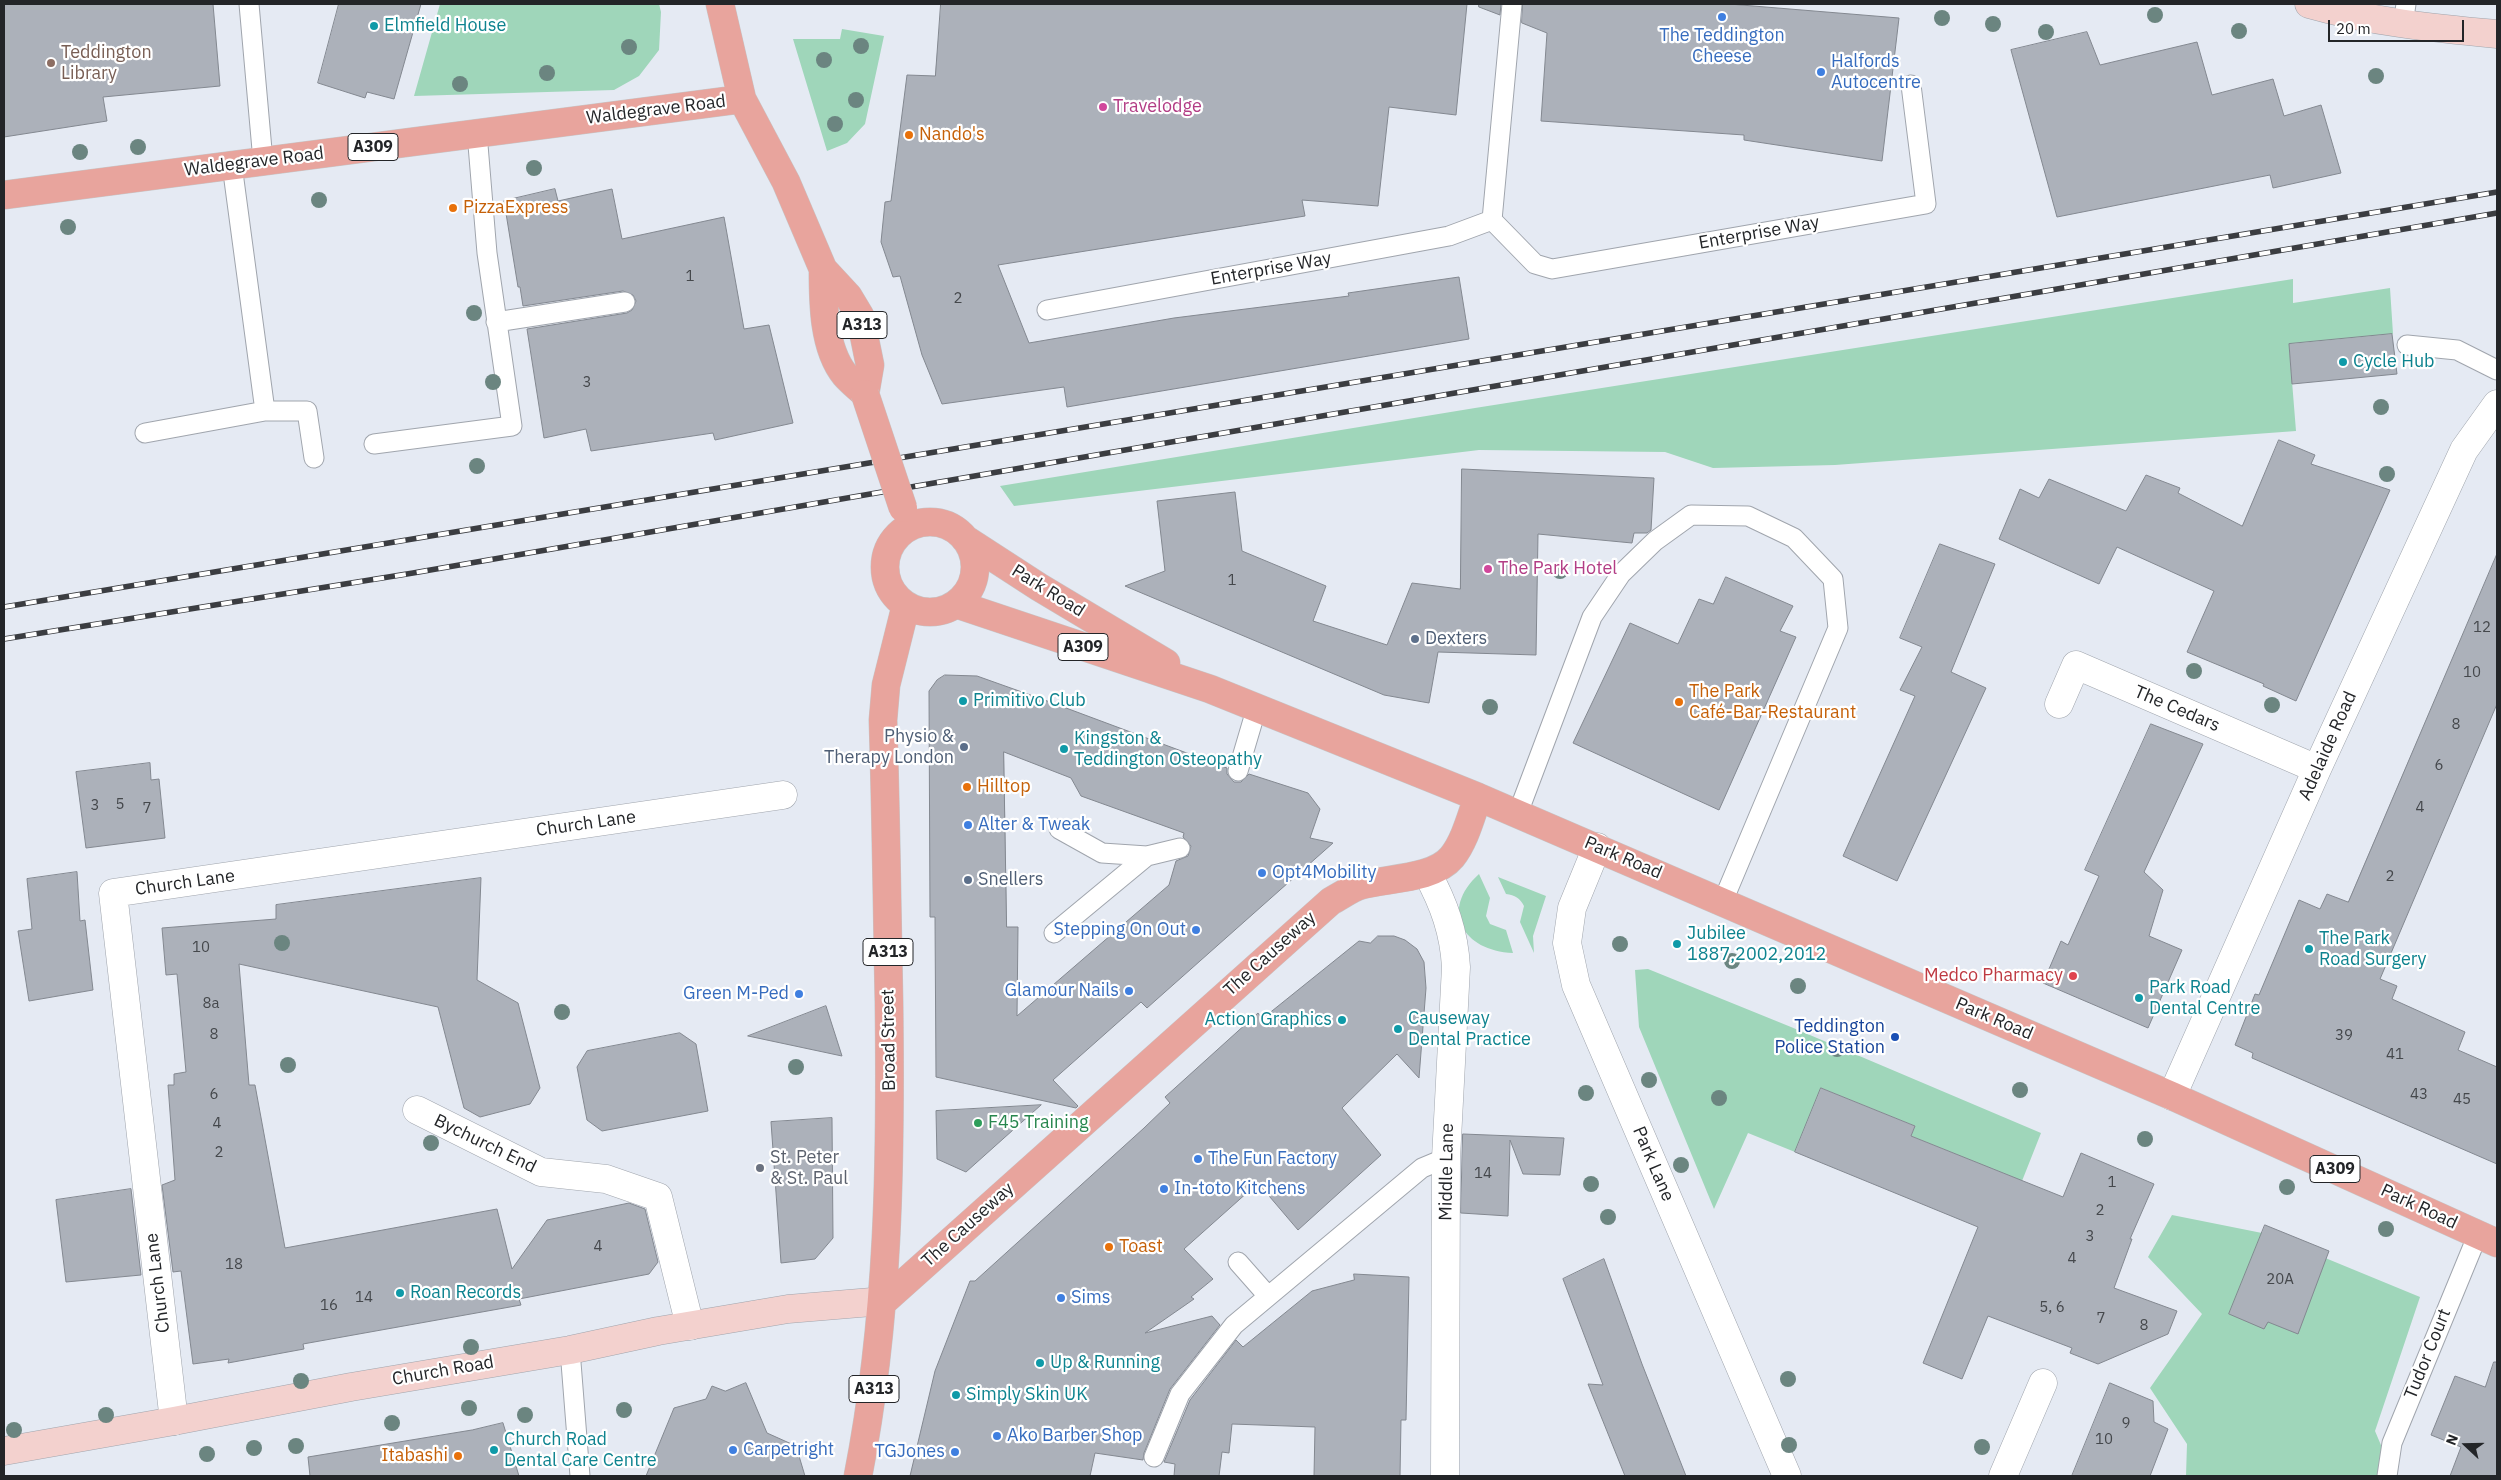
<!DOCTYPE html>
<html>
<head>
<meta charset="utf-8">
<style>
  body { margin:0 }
  #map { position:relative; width:2501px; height:1480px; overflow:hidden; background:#e5eaf3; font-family:"IBM Plex Sans",sans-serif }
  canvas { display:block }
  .frame { position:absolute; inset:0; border:5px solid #232528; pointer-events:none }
  .north { position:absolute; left:2441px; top:1420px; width:50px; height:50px; -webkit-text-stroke:4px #fff; paint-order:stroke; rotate:291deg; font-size:14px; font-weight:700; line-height:20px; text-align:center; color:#232528 }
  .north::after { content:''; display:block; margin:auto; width:18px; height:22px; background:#232528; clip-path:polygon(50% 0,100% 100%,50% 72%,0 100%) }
  .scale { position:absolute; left:2328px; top:20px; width:136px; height:22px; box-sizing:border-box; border:2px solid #232528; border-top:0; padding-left:6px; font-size:15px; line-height:18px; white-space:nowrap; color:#232528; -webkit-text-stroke:4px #fff; paint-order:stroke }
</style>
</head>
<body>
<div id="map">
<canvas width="2501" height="1480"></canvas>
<div class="frame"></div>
<div class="north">N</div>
<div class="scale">20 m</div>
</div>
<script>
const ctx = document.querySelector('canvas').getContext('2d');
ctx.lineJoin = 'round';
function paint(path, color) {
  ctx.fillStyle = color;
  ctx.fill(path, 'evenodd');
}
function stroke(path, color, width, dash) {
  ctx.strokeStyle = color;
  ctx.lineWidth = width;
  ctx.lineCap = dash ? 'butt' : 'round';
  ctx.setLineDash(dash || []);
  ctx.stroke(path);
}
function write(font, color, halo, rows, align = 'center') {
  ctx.font = font + ' "IBM Plex Sans",sans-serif';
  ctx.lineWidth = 4.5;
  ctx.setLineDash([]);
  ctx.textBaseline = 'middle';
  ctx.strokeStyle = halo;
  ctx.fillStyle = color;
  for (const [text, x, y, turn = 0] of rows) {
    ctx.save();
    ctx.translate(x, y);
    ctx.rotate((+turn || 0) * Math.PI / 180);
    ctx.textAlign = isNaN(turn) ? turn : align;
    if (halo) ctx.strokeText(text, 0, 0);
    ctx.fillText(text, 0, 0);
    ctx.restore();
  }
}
const green = new Path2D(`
  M440,4H659L661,12L659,50L639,76L614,90L414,96Z
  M842,29L884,36L865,124L847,143L827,151L793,39H840Z
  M2293,279V303L2390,288L2393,334L2289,344L2296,431L1835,465L1713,468L1665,452L1479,450L1014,506L1000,486L1475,408Z
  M1479,874L1490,898L1486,916L1490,924L1506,930L1513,953C1463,951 1439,910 1479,874Z
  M1498,877L1546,896L1533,936L1534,953L1520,922L1524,906C1520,898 1515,895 1506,894Z
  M1648,969L1791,1027L2041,1133L2022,1181L1911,1136L1915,1126L1821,1088L1795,1152L1748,1133L1714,1209L1639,1027L1635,970Z
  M2172,1215L2267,1234L2420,1297L2375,1431L2386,1457L2384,1476H2186L2187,1444L2150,1388L2202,1314L2148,1257Z`);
const building = new Path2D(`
  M4,4H213L220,86L103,97L107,121L4,137Z
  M339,4H421L394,99L367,92L365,98L318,83Z
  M941,4H1467L1456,115L1389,107L1378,206L1302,200L1305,216L998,265L1029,343L1174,318L1349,296L1348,293L1459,277L1469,339L1067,407L1064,387L942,404L922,355L900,276L893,277L881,242L885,202L891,201L907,75L935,76Z
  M1479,4H1501L1500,15L1479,7Z
  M1523,4H1729L1899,18L1882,161L1744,140V135L1541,121L1547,33L1522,23Z
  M2087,32L2100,65L2197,42L2212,95L2273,79L2284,116L2321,105L2341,173L2273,188L2270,175L2057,217L2011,50Z
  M555,189L558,201L612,189L622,239L724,217L744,329L769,325L793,423L715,440L713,433L591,451L586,429L544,438L527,329L627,313L632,310L636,301L633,295L623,291L523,306L520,287H518L504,201Z
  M2392,334L2397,374L2292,384L2289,344Z
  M2279,440L2315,455L2311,464L2390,490L2296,701L2263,686L2264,684L2187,652L2214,591L2117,547L2099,584L1999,539L2020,489L2039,498L2049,479L2126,511L2146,475L2180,488L2178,493L2242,526Z
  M1462,469L1654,478L1651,530L1647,533H1634L1632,543L1538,534L1536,655L1438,652L1429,703L1384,695L1125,586L1165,571L1157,501L1235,492L1242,551L1326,586L1313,621L1387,645L1412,583L1460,589Z
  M1940,544L1995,564L1951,672L1986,688L1897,881L1843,856L1915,696L1900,690L1922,647L1900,638Z
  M2497,554V704L2380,979L2397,986L2392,999L2465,1032L2458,1050L2497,1067V1164L2252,1058L2253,1053L2235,1045L2255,994L2259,995L2299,900L2320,909L2327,894L2348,902Z
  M1726,577L1793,606L1780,631L1796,637L1719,810L1573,743L1630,623L1678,644L1699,599L1713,604Z
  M945,675L977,676L1050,702L1227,768V774L1234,782H1241L1249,774L1308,793L1320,809L1310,838L1333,843L1147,1008L1141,1002L1053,1080L1078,1106L1076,1108L936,1077L935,917H930L929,691L937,680ZM1004,752L1071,778L1081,796L1184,833L1183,837L1191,846L1188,856L1176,861L1169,885L1017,1016L1018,927H1007Z
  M2151,724L2203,744L2144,872L2163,890L2149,936L2182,950L2148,1028L2043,983L2061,941L2068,945L2099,876L2085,870Z
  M150,763L151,780L159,779L165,838L86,848L76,772Z
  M77,872L80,921L85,920L93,990L29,1001L18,931L32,929L27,879Z
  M481,878L477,980L518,1003L540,1088L530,1104L480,1117L464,1108L438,1007L239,964L249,1085H255L285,1248L497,1209L512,1269L547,1220L629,1203L645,1209L658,1262L649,1274L519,1299L521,1305L303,1344L304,1349L228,1363L229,1359L193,1364L181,1271L173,1272L162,1185L175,1180L168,1085H174V1074L186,1072L177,974L166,975L162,928L276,919V905Z
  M1378,936H1394L1405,940L1417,949L1424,962L1426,988L1419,1078L1397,1054L1342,1108L1381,1155L1298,1230L1258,1183L1184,1249L1213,1279L1191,1297L1194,1299L1145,1333L1212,1316L1220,1325L1170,1389L1144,1453L1143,1460L1095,1453L1090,1476H910L935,1371L970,1281H975L1144,1128L1170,1103L1165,1097L1258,1013L1262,1019L1359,941L1370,943Z
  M826,1006L842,1056L748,1036Z
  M680,1033L696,1044L708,1111L602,1131L587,1120L577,1067L587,1051Z
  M1821,1088L1915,1126L1911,1136L2063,1197L2081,1153L2154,1184L2130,1239H2132L2114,1288L2177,1311L2168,1334L2098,1364L2070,1353L2072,1348L1988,1316L1962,1379L1923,1363L1978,1227L1795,1152Z
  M1041,1105L966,1172L937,1159L936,1111Z
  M832,1118L833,1238L815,1259L781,1263L771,1122Z
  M1463,1134L1564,1138L1560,1175L1523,1174L1510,1140L1508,1216L1461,1213Z
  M131,1189L141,1275L66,1282L56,1200Z
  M2265,1225L2329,1251L2298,1334L2268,1322L2264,1329L2229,1314Z
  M1604,1259L1642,1364L1686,1476H1625L1588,1384L1603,1385L1563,1279Z
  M1354,1274L1409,1277L1406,1420H1401L1400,1476H1314L1315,1427L1232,1424L1229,1453L1222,1452L1219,1476H1174L1175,1464L1164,1462L1190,1400L1236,1340L1243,1347L1312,1291L1354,1280Z
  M2494,1362H2497V1476H2450L2461,1447L2431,1435L2455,1376L2485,1387Z
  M746,1383L767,1433L796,1446L805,1476H646L674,1408L706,1399L712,1386L725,1391Z
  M2110,1383L2153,1401L2154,1422L2168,1429L2150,1476H2072Z
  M503,1423L519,1476H310L308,1457L472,1430Z`);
const lane = new Path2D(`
  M249,4L263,161
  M2403,25L2406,4
  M1492,220L1512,4
  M1047,310L1449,236L1492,220L1535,264L1552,269L1926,204L1911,85
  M496,322L625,302
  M2407,345L2457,350L2497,370
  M265,411H307L314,458
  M145,433L265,411L232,165
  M374,444L512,426L487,253L477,133
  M1238,771L1256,710
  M1518,813L1592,617L1621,574L1655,541L1691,515L1748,516L1794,538L1833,579L1838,628L1723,901
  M1059,829L1102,853L1147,856
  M1054,933L1147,856L1180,848
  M1238,1262L1268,1296
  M570,1350L580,1476
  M1154,1457L1180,1394L1234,1325L1422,1168L1446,1158
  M2387,1476L2392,1443L2478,1234`);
const street = new Path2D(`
  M2059,704L2076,665L2317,769
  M1597,847L1572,908L1567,943L1576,985L1787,1476
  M1427,873C1444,904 1454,932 1456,967L1446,1158L1445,1476
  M2172,1096L2317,769L2464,450L2497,404
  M417,1110L541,1172L606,1179L658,1197L690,1326
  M174,1421L113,893L783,795
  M2003,1476L2043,1383`);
const secondary = new Path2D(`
  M2309,4C2372,22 2432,28 2497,34
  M4,1451L174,1421L351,1387L570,1350L658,1331L788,1309L884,1301`);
const primary = new Path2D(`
  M720,4L742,99L786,182L823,269L848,296L860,316L870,365L865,394
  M4,195L742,99
  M823,269C823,301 823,348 845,375C851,382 859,388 865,394
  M885 567a45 45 0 1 1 90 0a45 45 0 1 1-90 0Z
  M965,539L1039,587L1166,663
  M956,604L1210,689L1478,797L2172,1096L2497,1243
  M884,1301L1331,901C1341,896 1351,888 1362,885C1389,878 1434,879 1452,857C1465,841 1471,816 1478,797
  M858,1476C889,1318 891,1163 889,1002C887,908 886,814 883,720L886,685L906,605`);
const rail = new Path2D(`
  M4,607L2497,192
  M4,639L413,573L2497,213`);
const primaryBridge = new Path2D(`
  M865,394L903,508`);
const trees = [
  [2155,15],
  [1942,18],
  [1993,24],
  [2239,31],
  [2046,32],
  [861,46],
  [629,47],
  [824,60],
  [547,73],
  [2376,76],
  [460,84],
  [856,100],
  [835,124],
  [138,147],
  [80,152],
  [534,168],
  [319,200],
  [68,227],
  [474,313],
  [493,382],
  [2381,407],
  [477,466],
  [2387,474],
  [1560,571],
  [2194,671],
  [2272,705],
  [1490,707],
  [282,943],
  [1620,944],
  [1732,961],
  [1798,986],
  [562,1012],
  [1837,1049],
  [288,1065],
  [796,1067],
  [1649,1080],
  [2020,1090],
  [1586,1093],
  [1719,1098],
  [2145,1139],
  [431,1143],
  [1681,1165],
  [1591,1184],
  [2287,1187],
  [1608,1217],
  [2386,1229],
  [471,1347],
  [1788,1379],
  [301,1381],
  [469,1408],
  [624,1410],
  [106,1415],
  [525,1415],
  [392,1423],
  [14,1430],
  [1789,1445],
  [296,1446],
  [1982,1447],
  [254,1448],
  [207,1454]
];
const markers = [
  [1722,17,5,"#3f7fe0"],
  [374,26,5,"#0f9aa8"],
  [51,63,5,"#8d6e63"],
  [1821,72,5,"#3f7fe0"],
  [1103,107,5,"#d1479c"],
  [909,135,5,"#e8710a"],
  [453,208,5,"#e8710a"],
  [2343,362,5,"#0f9aa8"],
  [1488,569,5,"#d1479c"],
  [1415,639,5,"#5c6f8a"],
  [963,701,5,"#0f9aa8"],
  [1679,702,5,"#e8710a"],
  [964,747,5,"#5c6f8a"],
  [1064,749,5,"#0f9aa8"],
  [967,787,5,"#e8710a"],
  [968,825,5,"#3f7fe0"],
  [1262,873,5,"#3f7fe0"],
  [968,880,5,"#5c6f8a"],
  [1196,930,5,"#3f7fe0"],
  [1677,944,5,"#0f9aa8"],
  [2309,949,5,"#0f9aa8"],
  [2073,976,5,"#e0444e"],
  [1129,991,5,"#3f7fe0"],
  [799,994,5,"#3f7fe0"],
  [2139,998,5,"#0f9aa8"],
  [1342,1020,5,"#0f9aa8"],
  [1398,1029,5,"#0f9aa8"],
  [1895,1037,5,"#1a4fb4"],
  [978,1123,5,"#2e9e5b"],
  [1198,1159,5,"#3f7fe0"],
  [760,1168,5,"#6b7280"],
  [1164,1189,5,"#3f7fe0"],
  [1109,1247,5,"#e8710a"],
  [400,1293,5,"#0f9aa8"],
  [1061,1298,5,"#3f7fe0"],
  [1040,1363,5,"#0f9aa8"],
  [956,1395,5,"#0f9aa8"],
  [997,1436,5,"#3f7fe0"],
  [494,1450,5,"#0f9aa8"],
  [733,1450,5,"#3f7fe0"],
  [955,1452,5,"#3f7fe0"],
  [458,1456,5,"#e8710a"]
];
const numberNames = [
  ["1",690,277],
  ["2",958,299],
  ["3",587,383],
  ["1",1232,581],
  ["12",2482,628],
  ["10",2472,673],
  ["8",2456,725],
  ["6",2439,766],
  ["5",120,805],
  ["3",95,806],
  ["4",2420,808],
  ["7",147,809],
  ["2",2390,877],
  ["10",201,948],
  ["8a",211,1004],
  ["8",214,1035],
  ["39",2344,1036],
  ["41",2395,1055],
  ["6",214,1095],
  ["43",2419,1095],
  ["45",2462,1100],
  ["4",217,1124],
  ["2",219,1153],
  ["14",1483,1174],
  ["1",2112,1183],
  ["2",2100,1211],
  ["3",2090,1237],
  ["4",598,1247],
  ["4",2072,1259],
  ["18",234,1265],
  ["20A",2280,1280],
  ["14",364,1298],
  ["16",329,1306],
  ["5, 6",2052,1308],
  ["7",2101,1319],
  ["8",2144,1326],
  ["9",2126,1424],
  ["10",2104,1440]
];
const shields = [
  [373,147,50],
  [862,325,50],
  [1083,647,50],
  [888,952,50],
  [2335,1169,50],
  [874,1389,50]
];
const shieldNames = [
  ["A309",373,147],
  ["A313",862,325],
  ["A309",1083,647],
  ["A313",888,952],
  ["A309",2335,1169],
  ["A313",874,1389]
];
const cultureNames = [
  ["Elmfield House",384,26],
  ["Cycle Hub",2353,362],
  ["Primitivo Club",973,701],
  ["Kingston &",1074,739],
  ["Teddington Osteopathy",1074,760],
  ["Jubilee",1687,934],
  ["1887,2002,2012",1687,955],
  ["The Park",2319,939],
  ["Road Surgery",2319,960],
  ["Park Road",2149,988],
  ["Dental Centre",2149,1009],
  ["Causeway",1408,1019],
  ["Dental Practice",1408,1040],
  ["Action Graphics",1332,1020,"right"],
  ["Roan Records",410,1293],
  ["Up & Running",1050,1363],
  ["Simply Skin UK",966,1395],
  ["Church Road",504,1440],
  ["Dental Care Centre",504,1461]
];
const shopNames = [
  ["The Teddington",1722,36,"center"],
  ["Cheese",1722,57,"center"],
  ["Halfords",1831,62],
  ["Autocentre",1831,83],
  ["Alter & Tweak",978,825],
  ["Opt4Mobility",1272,873],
  ["Stepping On Out",1186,930,"right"],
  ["Glamour Nails",1119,991,"right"],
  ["Green M-Ped",789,994,"right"],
  ["The Fun Factory",1208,1159],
  ["In-toto Kitchens",1174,1189],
  ["Sims",1071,1298],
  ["Ako Barber Shop",1007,1436],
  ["Carpetright",743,1450],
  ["TGJones",945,1452,"right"]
];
const educationNames = [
  ["Teddington",61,53],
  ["Library",61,74]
];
const hotelNames = [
  ["Travelodge",1113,107],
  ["The Park Hotel",1498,569]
];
const streetNames = [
  ["Waldegrave Road",656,110,-7],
  ["Waldegrave Road",254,162,-7],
  ["Enterprise Way",1759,233,-10],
  ["Enterprise Way",1271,269,-10],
  ["Park Road",1048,591,32],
  ["The Cedars",2177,709,23],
  ["Adelaide Road",2328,746,-66],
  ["Church Lane",586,824,-8],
  ["Park Road",1623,858,23],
  ["Church Lane",185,883,-8],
  ["The Causeway",1270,954,-42],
  ["Park Road",1994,1019,23],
  ["Broad Street",889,1040,-91],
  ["Bychurch End",485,1144,26],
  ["Park Lane",1653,1164,67],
  ["Middle Lane",1447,1172,-89],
  ["Park Road",2419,1207,25],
  ["The Causeway",968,1225,-42],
  ["Church Lane",158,1283,-97],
  ["Tudor Court",2428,1354,-68],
  ["Church Road",443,1371,-10]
];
const foodNames = [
  ["Nando's",919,135],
  ["PizzaExpress",463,208],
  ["The Park",1689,692],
  ["Café-Bar-Restaurant",1689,713],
  ["Hilltop",977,787],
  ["Toast",1119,1247],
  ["Itabashi",448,1456,"right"]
];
const serviceNames = [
  ["Dexters",1425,639],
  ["Physio &",954,737,"right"],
  ["Therapy London",954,758,"right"],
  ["Snellers",978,880]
];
const healthNames = [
  ["Medco Pharmacy",2063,976]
];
const transitNames = [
  ["Teddington",1885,1027],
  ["Police Station",1885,1048]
];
const leisureNames = [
  ["F45 Training",988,1123]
];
const worshipNames = [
  ["St. Peter",770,1158],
  ["& St. Paul",770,1179]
];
paint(green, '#9fd6ba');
paint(building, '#acb1ba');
stroke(building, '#838890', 1);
stroke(lane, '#a0a5ad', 21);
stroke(street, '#a0a5ad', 29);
stroke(secondary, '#a0a5ad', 29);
stroke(primary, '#c6c6c7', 29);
stroke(lane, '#fff', 19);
stroke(street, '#fff', 28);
stroke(secondary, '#f3d1ce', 28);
stroke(primary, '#e8a49d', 28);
stroke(rail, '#3b3d41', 5.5);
stroke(rail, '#fff', 4, [11]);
stroke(primaryBridge, '#c6c6c7', 29, []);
stroke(primaryBridge, '#e8a49d', 28);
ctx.fillStyle = '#6b8580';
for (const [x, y] of trees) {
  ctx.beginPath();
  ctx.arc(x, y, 8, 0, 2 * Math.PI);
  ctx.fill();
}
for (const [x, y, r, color] of markers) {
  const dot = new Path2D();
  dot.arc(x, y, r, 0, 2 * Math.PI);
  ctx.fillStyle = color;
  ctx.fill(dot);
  stroke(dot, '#fff', 2);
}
write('15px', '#45484c', null, numberNames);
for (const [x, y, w] of shields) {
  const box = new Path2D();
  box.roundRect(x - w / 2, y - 13.5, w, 27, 4);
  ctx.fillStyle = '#fff';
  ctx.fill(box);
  stroke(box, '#232528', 1);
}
write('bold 16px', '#232528', null, shieldNames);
write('18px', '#0d838f', '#fff', cultureNames, 'left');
write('18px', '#366cbe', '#fff', shopNames, 'left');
write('18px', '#785e54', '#fff', educationNames, 'left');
write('18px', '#b23c85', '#fff', hotelNames, 'left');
write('18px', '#232528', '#fff', streetNames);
write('18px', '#c56008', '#fff', foodNames, 'left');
write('18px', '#4e5e75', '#fff', serviceNames, 'left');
write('18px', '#be3a42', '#fff', healthNames, 'right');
write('18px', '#164399', '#fff', transitNames, 'right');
write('18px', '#27864d', '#fff', leisureNames, 'left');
write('18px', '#5b616d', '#fff', worshipNames, 'left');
</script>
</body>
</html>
